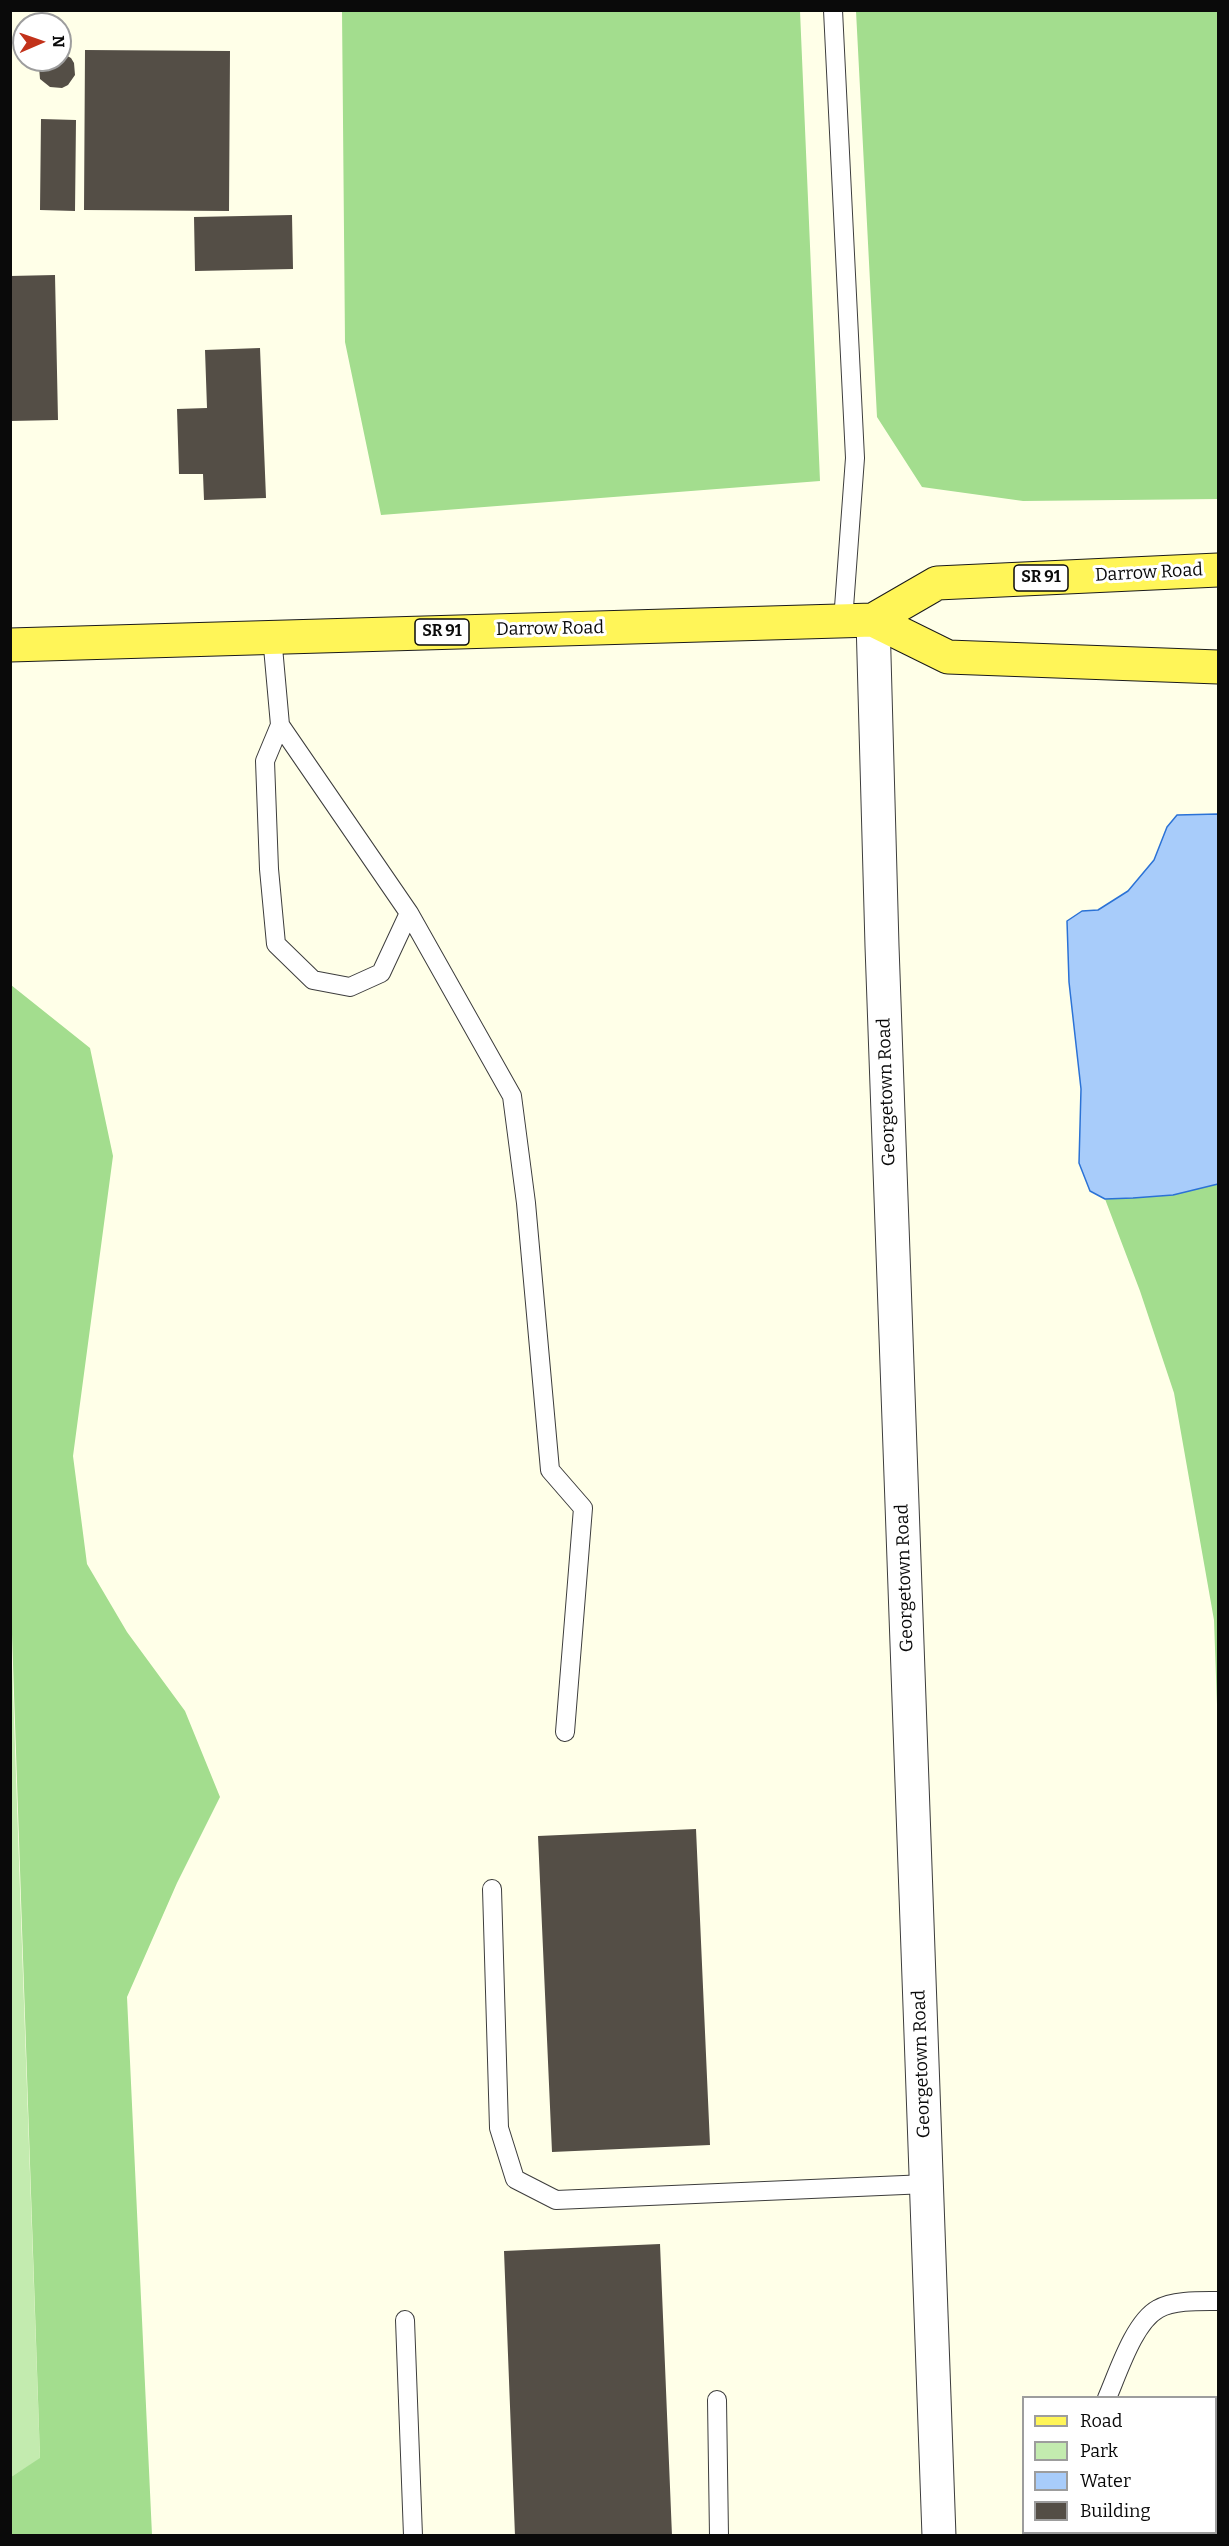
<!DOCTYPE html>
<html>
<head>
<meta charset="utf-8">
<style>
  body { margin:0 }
  #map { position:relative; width:1229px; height:2546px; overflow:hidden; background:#ffffe8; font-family:Bitter,serif }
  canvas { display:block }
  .frame { position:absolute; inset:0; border:12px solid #0a0a0a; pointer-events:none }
  .legend { position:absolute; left:1022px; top:2396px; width:195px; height:138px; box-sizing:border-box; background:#fff; border:2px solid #9d9d9d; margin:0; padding:8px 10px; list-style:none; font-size:18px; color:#0a0a0a }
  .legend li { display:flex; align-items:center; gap:12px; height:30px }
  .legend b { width:30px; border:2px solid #9d9d9d }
  .north { position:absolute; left:12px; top:12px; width:60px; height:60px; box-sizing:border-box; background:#fff; border:2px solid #9d9d9d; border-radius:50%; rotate:88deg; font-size:16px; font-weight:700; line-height:24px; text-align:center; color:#0a0a0a }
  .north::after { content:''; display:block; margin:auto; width:21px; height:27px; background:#c2321a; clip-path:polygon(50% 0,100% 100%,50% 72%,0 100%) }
</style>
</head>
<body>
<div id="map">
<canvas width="1229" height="2546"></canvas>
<div class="frame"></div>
<ul class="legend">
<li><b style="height:8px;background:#fff558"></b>Road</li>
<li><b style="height:16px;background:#c3ebaf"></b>Park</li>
<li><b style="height:16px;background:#a8ccfa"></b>Water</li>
<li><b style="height:16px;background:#544e46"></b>Building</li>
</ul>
<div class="north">N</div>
</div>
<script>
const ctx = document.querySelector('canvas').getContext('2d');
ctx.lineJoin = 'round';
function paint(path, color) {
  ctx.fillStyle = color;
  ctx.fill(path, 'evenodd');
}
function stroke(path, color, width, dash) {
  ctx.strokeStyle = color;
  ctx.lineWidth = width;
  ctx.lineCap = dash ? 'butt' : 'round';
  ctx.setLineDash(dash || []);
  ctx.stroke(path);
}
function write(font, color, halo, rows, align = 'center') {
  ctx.font = font + ' Bitter,serif';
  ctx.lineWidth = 6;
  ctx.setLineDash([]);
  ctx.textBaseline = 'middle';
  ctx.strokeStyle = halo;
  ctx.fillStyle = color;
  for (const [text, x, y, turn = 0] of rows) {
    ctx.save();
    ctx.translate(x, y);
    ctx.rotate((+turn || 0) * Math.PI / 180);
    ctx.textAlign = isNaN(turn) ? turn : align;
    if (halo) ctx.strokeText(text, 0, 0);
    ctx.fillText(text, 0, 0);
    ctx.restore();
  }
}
const green = new Path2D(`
  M10,1605L40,2459L11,2477H10Z`);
const forest = new Path2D(`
  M342,11H800L820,481L381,515L345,342Z
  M856,11H1218V499L1023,501L922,487L877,417Z
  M11,985L90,1048L113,1156L73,1456L87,1564L127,1632L185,1711L220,1797L177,1883L127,1997L152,2535H11V2477L40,2458L11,1605Z
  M1218,1184V1733L1214,1620L1174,1393L1140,1291L1105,1199L1173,1195Z`);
const water = new Path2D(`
  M1218,814V1184L1173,1195L1133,1198L1105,1199L1090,1191L1079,1163L1081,1089L1069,982L1067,921L1082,911L1098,910L1128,891L1154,860L1167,827L1177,815Z`);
const building = new Path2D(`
  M85,50L230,51L229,211L84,210Z
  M60,52L71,58L74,63L75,75L68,85L62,88L50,87L40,79L39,67L41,60H60Z
  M41,119L76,120L75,211L40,210Z
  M292,215L293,269L195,271L194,217Z
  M55,275L58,420L10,421V276Z
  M260,348L266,498L204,500L203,474H179L177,409L207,408L205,350Z
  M696,1829L710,2145L552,2152L538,1836Z
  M660,2244L672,2536H515L504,2251Z
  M1216,2426H1218V2536H1195V2532H1216Z`);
const lane = new Path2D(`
  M833,10L855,458L843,621
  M272,636L280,725L265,761L269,869L276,944L313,980L350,987L381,973L409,913L280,725
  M409,913L512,1096L526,1203L550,1470L583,1508L565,1732
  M492,1889L499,2128L515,2179L556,2200L927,2184
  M405,2320L413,2536
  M1107,2398C1118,2373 1134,2322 1158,2309C1173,2300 1201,2301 1218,2301
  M717,2400L719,2536
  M1044,2536L1045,2532`);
const street = new Path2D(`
  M873,620L882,946L939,2536`);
const primary = new Path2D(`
  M873,620L937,583L1218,570
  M10,645L873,620L948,657L1218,667`);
const shields = [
  [1041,578,54],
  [442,632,54]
];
const shieldNames = [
  ["SR 91",1041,578],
  ["SR 91",442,632]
];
const streetNames = [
  ["Darrow Road",1149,573,-3],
  ["Darrow Road",550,629,-1],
  ["Georgetown Road",887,1092,-92],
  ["Georgetown Road",905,1578,-92],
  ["Georgetown Road",922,2064,-92]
];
paint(green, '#c3ebaf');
paint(forest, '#a3dd8e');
paint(water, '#a8ccfa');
stroke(water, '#2b72d6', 1.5);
paint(building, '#544e46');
stroke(lane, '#3d3d3d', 20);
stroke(street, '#3d3d3d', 35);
stroke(primary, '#1b1b1b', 35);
stroke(lane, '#fff', 18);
stroke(street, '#fff', 33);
stroke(primary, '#fff558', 33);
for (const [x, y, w] of shields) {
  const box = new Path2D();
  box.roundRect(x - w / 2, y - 13, w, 26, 4.5);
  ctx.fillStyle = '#fff';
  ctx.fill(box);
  stroke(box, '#0a0a0a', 1.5);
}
write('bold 16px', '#0a0a0a', null, shieldNames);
write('18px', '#0a0a0a', '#fff', streetNames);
</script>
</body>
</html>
